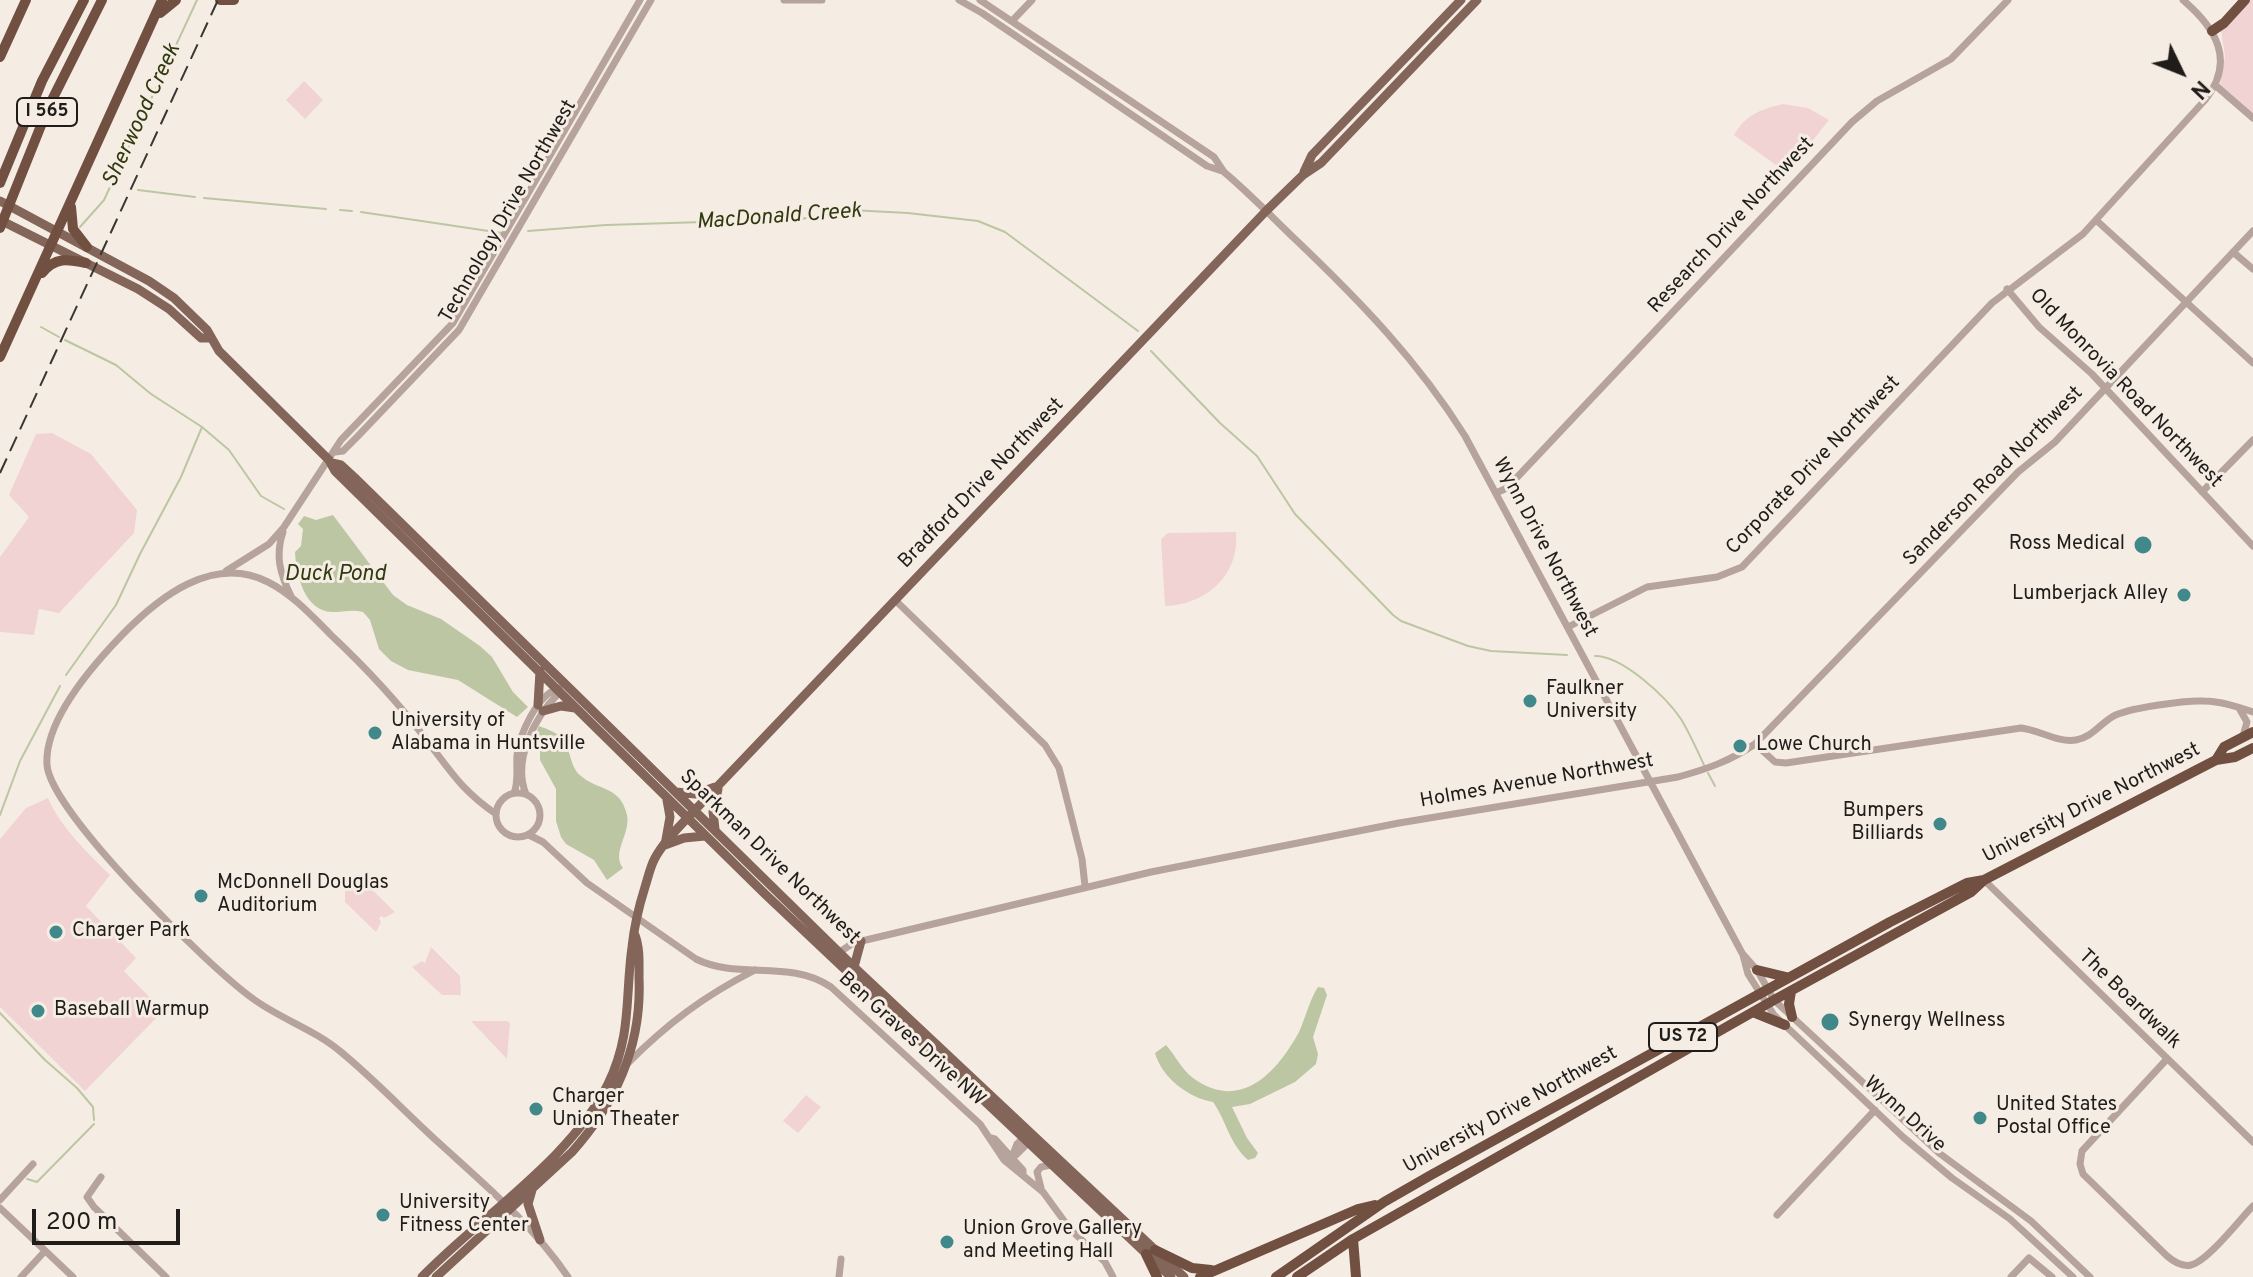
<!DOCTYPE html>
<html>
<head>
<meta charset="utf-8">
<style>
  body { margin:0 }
  #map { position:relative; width:2253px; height:1277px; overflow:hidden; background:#f5ede4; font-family:Overpass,sans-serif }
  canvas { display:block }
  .north { position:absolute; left:2141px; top:32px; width:80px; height:80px; -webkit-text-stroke:6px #f5ede4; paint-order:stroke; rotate:133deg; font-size:22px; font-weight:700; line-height:32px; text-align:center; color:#1f1c19 }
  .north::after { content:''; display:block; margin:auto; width:28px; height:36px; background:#1f1c19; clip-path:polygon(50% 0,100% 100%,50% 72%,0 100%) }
  .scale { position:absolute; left:32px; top:1209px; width:148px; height:36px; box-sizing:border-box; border:4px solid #1f1c19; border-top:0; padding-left:10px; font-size:24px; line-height:28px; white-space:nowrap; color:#1f1c19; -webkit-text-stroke:6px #f5ede4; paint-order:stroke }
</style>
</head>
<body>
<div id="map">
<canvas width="2253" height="1277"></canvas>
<div class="north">N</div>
<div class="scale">200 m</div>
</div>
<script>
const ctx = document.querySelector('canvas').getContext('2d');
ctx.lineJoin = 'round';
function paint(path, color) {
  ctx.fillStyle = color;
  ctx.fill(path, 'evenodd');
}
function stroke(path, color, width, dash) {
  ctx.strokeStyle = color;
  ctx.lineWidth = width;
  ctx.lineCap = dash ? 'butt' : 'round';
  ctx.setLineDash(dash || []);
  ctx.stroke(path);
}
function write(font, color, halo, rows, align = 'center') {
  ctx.font = font + ' Overpass,sans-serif';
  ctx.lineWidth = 6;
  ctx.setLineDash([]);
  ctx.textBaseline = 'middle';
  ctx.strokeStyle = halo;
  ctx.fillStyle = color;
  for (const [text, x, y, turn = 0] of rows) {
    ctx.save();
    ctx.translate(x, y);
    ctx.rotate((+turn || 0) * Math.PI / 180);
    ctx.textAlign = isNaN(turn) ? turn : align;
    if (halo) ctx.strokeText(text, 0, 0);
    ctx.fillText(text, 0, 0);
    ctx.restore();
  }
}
const green = new Path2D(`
  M2250,0H2253V118L2220,85L2225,56L2221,30Z
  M304,81L323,100L305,119L286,100Z
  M1783,104L1808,108L1829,120L1791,168L1783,170L1734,135C1745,115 1761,109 1783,104Z
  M52,433L91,454L137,510L134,533L59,613L39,609L34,635L0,632V557L29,517L9,495L36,434Z
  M1236,532C1240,575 1206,605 1165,606L1161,539L1168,533Z
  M48,798C61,828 87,852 110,875L86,906L136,958L124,971L163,1011L85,1091L0,1007V839L26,808Z
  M364,882L395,912L384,918L381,916L379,919L381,922L376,932L345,902V883Z
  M431,947L460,976L461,995H442L412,967L422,961L425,963Z
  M471,1021H507L510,1023L507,1059Z
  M806,1095L821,1107L798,1133L783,1121Z`);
const water = new Path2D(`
  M333,515L393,595L407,605L441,619L480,646L492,657L513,692L528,707L517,717L458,680L408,670L391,661L379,649L370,620L363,612C353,609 343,612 332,612C304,611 296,574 295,552L301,546L303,529L298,524L304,516L316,520Z
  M539,726C547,729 556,732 561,738C572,749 569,767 581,776C598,791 620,785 627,815C631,834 611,852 623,868L607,880L594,860L566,844L561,837L556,821V789L540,760V750L535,734Z
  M1318,987L1324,988L1327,995L1313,1037L1318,1054L1316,1064L1295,1082L1250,1104L1232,1107L1247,1138L1258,1153L1255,1158L1248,1160C1229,1143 1227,1122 1213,1102C1189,1098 1162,1078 1155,1053L1166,1045C1176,1056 1181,1069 1193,1078C1240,1112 1276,1074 1299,1032C1306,1017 1309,1001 1318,987Z`);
const stream = new Path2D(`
  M138,190L195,197
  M204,198L326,209
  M340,210L352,211
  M361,212L502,233
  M80,227L104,200L197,0
  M528,231L606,225L801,219L850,210L908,213L978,221L1005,232L1138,331
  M41,327L59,337
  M65,340L116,365L151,394L202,427L229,450L261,496L284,509
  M1151,351L1220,423L1257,456L1295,514L1393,615L1401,621L1468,646L1491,651L1567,655
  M1595,656C1623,656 1666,697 1681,719C1690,734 1697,750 1704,765
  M66,675L116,605L140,554L181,477L202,427
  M1708,773L1715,786
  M0,815L20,761L60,686
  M0,1013L45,1060L77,1088L93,1107L94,1120
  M27,1179L37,1182L94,1124`);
const minor = new Path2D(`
  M784,0H822
  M959,0L982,13L1207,166L1222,171
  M980,0L1214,157L1224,172C1249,193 1272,217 1296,240C1360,301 1418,361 1465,436L1742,953L1757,970L1774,1000L1939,1153L2031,1221L2090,1277
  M1012,21L1032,0
  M2215,85L2253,118
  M2096,220L2253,363
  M2233,252L2253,269
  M2007,289L2039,327L2092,374L2253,546
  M335,452L343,451L358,436L459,330L651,0
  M2202,492L2253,440
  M1496,493L1507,488L1852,122L1877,101L1951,59L2008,0
  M283,532C275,556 280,574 291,596
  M226,571L269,544L284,527L341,440L453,323L640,0
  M896,601L1045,745L1059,768L1082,859L1085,886
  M1568,627L1647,587L1717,577L1742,567L1992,303L2083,234L2205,100C2236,61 2216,28 2183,0
  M2239,708L2247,722L2243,736
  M1755,744L1775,762L1786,763L2021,728C2039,730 2058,743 2076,740C2092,737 2099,725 2112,717C2126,708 2187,700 2204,701C2220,701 2238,707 2253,712
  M514,793C519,781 516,768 517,755C520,733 537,695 559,688
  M496 815a22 22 0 1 1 44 0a22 22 0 1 1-44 0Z
  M526,794C512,760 535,717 558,694V689
  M496,814C460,789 450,770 425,738C397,701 365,667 331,635C312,616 292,594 268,582C213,554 159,597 122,635C93,665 44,720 47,765C51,813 209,967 252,998C280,1019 314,1029 341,1052C375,1080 405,1112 438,1142C484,1184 533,1225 568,1277
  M529,835L543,842L587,883L696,959C738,980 790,959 831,987L980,1124L1004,1160L1043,1192L1070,1229L1105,1262L1113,1277
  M1984,880L2253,1142
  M837,954L853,943L866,940L1151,872L1399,823L1678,777C1707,769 1730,761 1755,744L2018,472L2055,442L2253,231
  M1743,955L1748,974L1774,1015L1903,1137L1952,1178L2010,1219L2073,1277
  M2167,1059L2082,1151L2080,1164L2083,1174L2167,1256C2174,1262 2182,1267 2191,1265C2208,1261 2240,1219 2253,1206
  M628,1063C668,1023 704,996 755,970
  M991,1138L995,1139L1023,1170V1175
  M1009,1157L1016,1155L1030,1141
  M1011,1159L1017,1144L1025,1136
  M101,1177L87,1197L94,1207L166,1277
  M1041,1188L1037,1172L1041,1167L1051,1165
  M0,1200L33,1164
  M0,1208L73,1277
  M1777,1215L1875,1110
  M21,1277L45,1251
  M839,1277L841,1259
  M2011,1277L2029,1258L2052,1277`);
const major = new Path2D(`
  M1304,172L1312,155L1461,0
  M0,201L149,281L174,298L207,330L219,351L329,460L335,471L765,894L1171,1277
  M0,220L138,289L169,309L201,338H210
  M332,463L341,465L354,477L855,968L1184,1277
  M538,705L540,671
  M543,711L561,706L575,708
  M676,792L695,794L715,787
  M667,800L670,817L665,845L684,838L705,836
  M715,829L713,812L718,789
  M854,967L861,941
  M532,1190L528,1204L540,1240
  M422,1277C480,1217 572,1158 608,1084C632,1035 625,997 632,947C634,928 639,906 645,887C648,878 650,867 655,858C664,841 681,825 694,811L1266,211L1303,175L1321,163L1477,0
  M436,1277L572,1152C616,1103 642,1045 639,978C639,963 640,948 635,935`);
const highway = new Path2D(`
  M220,0H234
  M160,13L176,0
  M2212,31L2224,23L2245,0
  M0,57L26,0
  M0,183L42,81L84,0
  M71,207L73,229L87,247
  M0,228L48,108L102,0
  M42,273C55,257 67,259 86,263
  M0,357L162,0
  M2216,760L2224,747L2253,732
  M1757,970L1786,977
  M1791,991L1789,1004L1792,1017
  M1753,1012L1785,1025
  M1353,1239L1356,1277
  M1155,1250L1192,1268L1211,1270
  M1146,1254L1157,1277
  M1200,1277L1358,1209L1375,1205
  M1276,1277L1384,1202L1431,1175L1890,922L1967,883L1984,880
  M1297,1277L1353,1239L1774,1000L1971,892L1984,880L2216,760L2235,757L2253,748`);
const rail = new Path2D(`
  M0,473L218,0`);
const markers = [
  [2143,545,10,"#40888a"],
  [2184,595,8,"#40888a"],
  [1530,701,8,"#40888a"],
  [375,733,8,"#40888a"],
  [1740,746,8,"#40888a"],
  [1940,824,8,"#40888a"],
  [201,896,8,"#40888a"],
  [56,932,8,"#40888a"],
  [38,1011,8,"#40888a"],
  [1830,1022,10,"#40888a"],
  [536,1109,8,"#40888a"],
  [1980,1118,8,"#40888a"],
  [383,1215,8,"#40888a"],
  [947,1242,8,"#40888a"]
];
const shields = [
  [47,112,60],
  [1683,1037,68]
];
const shieldNames = [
  ["I 565",47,112],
  ["US 72",1683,1037]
];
const streetNames = [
  ["Technology Drive Northwest",509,212,-60],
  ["Research Drive Northwest",1732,226,-47],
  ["Old Monrovia Road Northwest",2125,389,46],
  ["Corporate Drive Northwest",1814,466,-46],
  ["Sanderson Road Northwest",1994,477,-45],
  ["Bradford Drive Northwest",982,484,-46],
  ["Wynn Drive Northwest",1544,548,62],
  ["Holmes Avenue Northwest",1537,782,-10],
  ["University Drive Northwest",2092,804,-27],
  ["Sparkman Drive Northwest",769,858,44],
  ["The Boardwalk",2129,1000,44],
  ["Ben Graves Drive NW",911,1040,42],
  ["University Drive Northwest",1511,1111,-29],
  ["Wynn Drive",1904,1115,42]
];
const poiNames = [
  ["Ross Medical",2125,545,"right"],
  ["Lumberjack Alley",2168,595,"right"],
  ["Faulkner",1546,690],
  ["University",1546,713],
  ["University of",391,722],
  ["Alabama in Huntsville",391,745],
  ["Lowe Church",1756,746],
  ["Bumpers",1924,812,"right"],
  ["Billiards",1924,835,"right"],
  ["McDonnell Douglas",217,884],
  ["Auditorium",217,907],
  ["Charger Park",72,932],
  ["Baseball Warmup",54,1011],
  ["Synergy Wellness",1848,1022],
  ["Charger",552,1098],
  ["Union Theater",552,1121],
  ["United States",1996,1106],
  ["Postal Office",1996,1129],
  ["University",399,1204],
  ["Fitness Center",399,1227],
  ["Union Grove Gallery",963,1230],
  ["and Meeting Hall",963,1253]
];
const waterNames = [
  ["Sherwood Creek",143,116,-65],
  ["MacDonald Creek",779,218,-4],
  ["Duck Pond",335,576]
];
paint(green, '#f1d3d3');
paint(water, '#bcc6a2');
stroke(stream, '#bcc6a2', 2);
stroke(minor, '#b5a39c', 7);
stroke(major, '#836559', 9);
stroke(highway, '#714f41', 10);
stroke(rail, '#3a3633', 2, [16, 8]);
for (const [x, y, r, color] of markers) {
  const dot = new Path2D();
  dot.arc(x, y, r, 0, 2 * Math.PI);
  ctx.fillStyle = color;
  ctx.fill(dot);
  stroke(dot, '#f5ede4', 3);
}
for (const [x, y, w] of shields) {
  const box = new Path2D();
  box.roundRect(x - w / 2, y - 14, w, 28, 6);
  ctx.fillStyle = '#f5ede4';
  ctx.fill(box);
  stroke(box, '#1f1c19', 2);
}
write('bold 18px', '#1f1c19', null, shieldNames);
write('20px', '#1f1c19', '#f5ede4', streetNames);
write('20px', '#1f1c19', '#f5ede4', poiNames, 'left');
write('italic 22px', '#31390e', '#f5ede4', waterNames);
</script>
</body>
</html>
